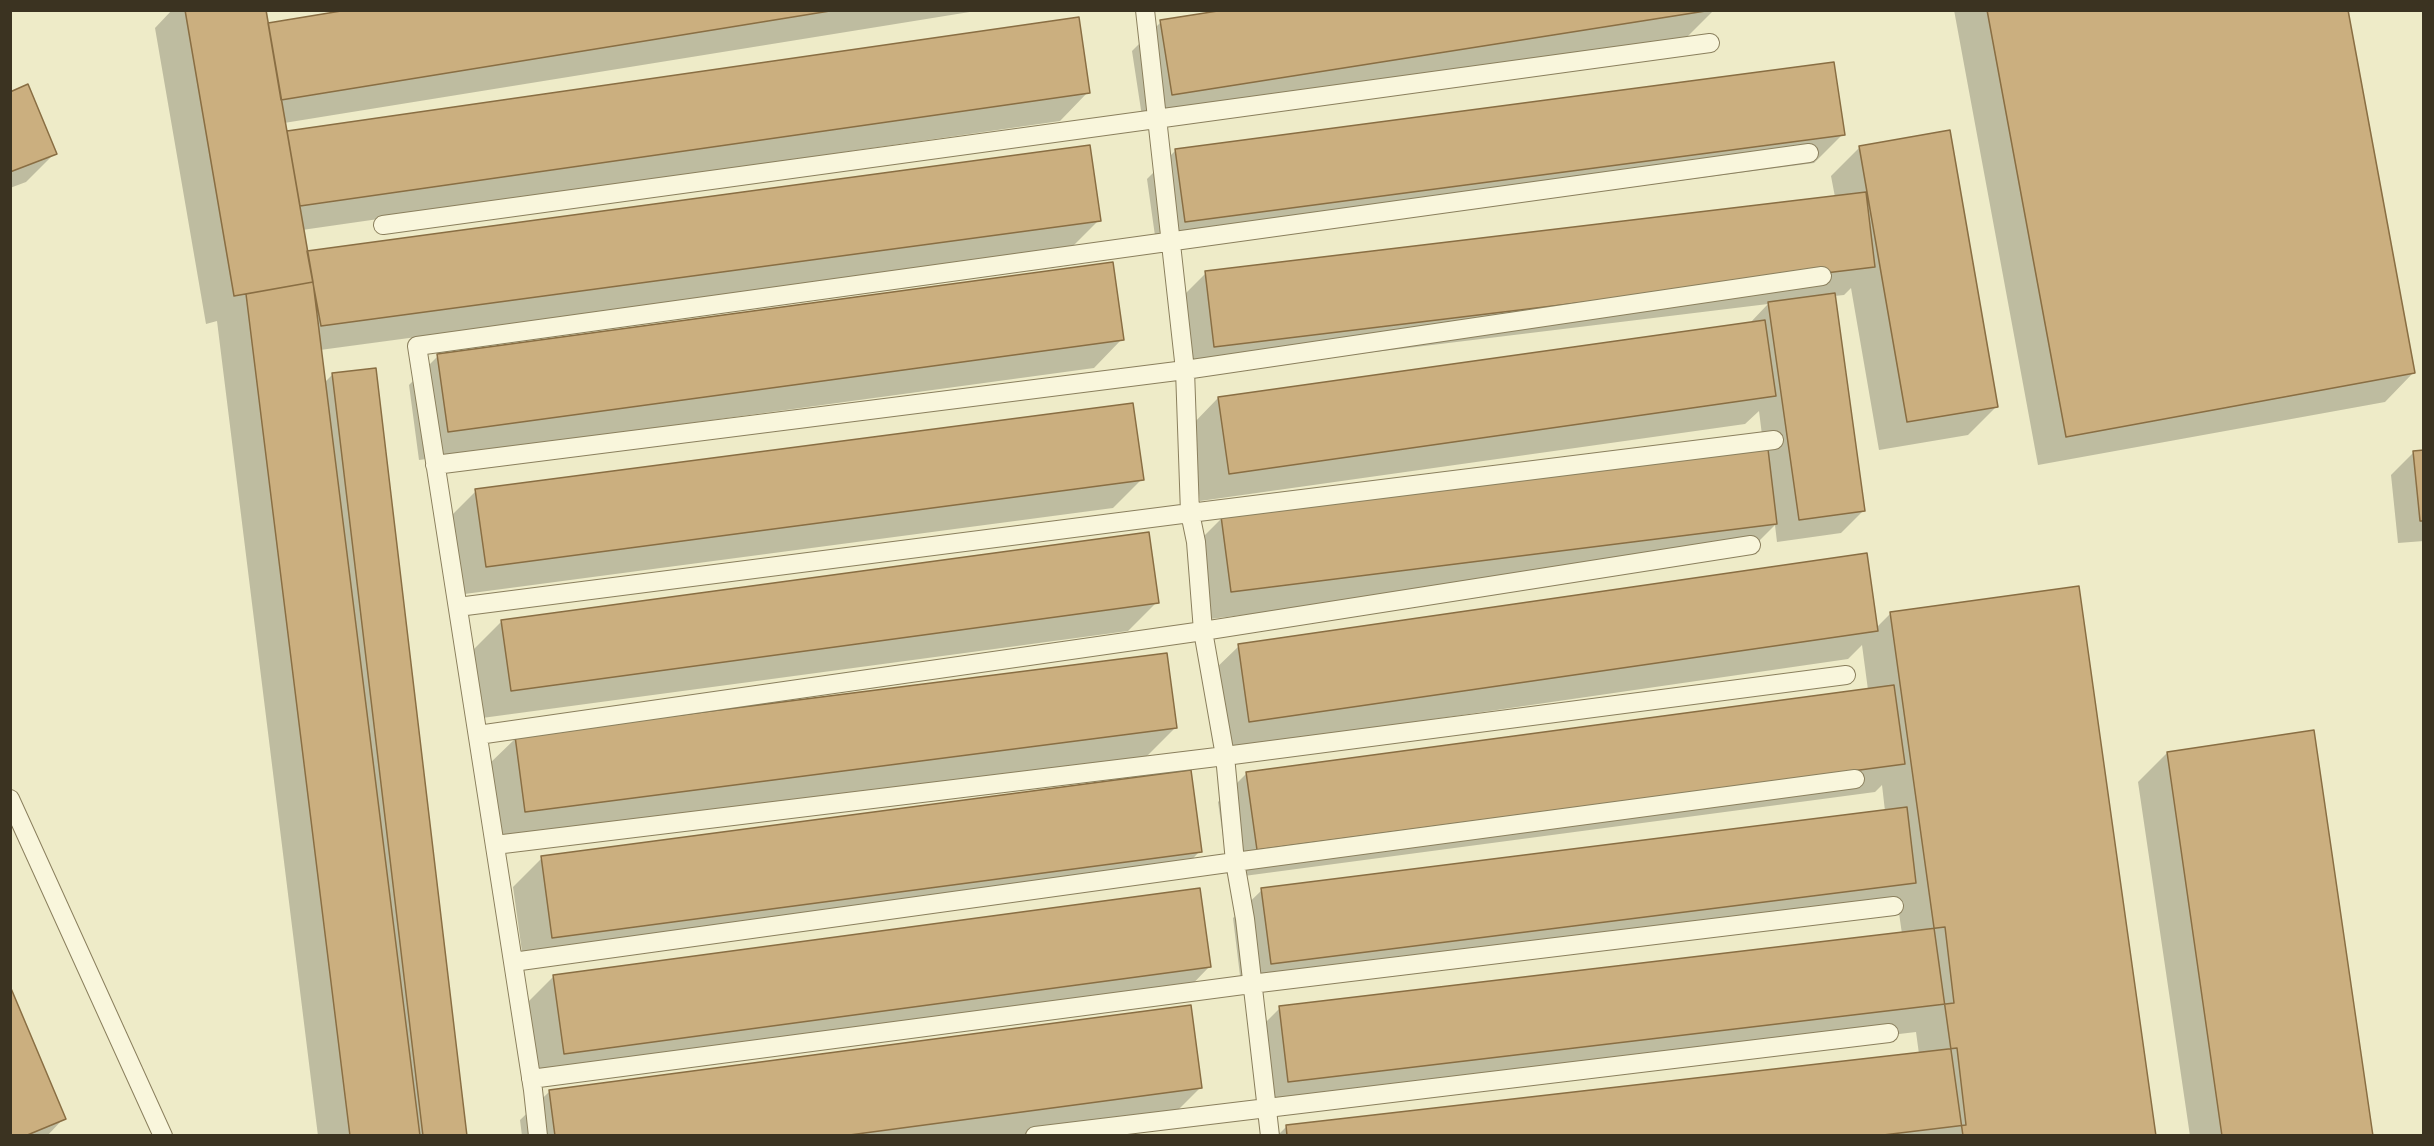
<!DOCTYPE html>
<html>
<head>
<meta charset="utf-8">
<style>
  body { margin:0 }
  #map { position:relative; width:2434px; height:1146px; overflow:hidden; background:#eeebc8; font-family:"PT Serif",serif }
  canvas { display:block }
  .frame { position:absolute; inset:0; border:12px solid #3b3321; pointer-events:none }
</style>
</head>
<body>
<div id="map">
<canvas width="2434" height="1146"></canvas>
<div class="frame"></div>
</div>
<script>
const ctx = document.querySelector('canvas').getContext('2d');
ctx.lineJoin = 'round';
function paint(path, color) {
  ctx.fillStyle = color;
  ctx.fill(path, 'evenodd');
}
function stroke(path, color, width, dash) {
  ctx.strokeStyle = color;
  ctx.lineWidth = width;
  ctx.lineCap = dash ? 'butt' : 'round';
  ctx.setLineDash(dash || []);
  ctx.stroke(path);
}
const shadow = new Path2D(`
  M172,10H264L267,25L357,10H982L284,123L285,133L1078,19L1088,92L1060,121L302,230L306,253L1099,220L1070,249L320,350L324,383L333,374L465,1136H318L217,321L206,324L155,28Z
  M1234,10H1714L1686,38L1143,123L1132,51L1161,22Z
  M1954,10H2346L2413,373L2385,402L2038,465Z
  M10,93L55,153L26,182L10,188Z
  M1843,134L1814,163L1157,250L1147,179L1176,150Z
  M1860,147L1996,407L1968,435L1879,450L1851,288L1844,295L1834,296L1864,510L1841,533L1777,542L1775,525L1747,553L1202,620L1193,547L1222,518L1764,451L1759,411L1745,424L1200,501L1190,427L1218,398L1749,324L1768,304L1186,375L1177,302L1206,273L1835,197L1831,176Z
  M1122,339L1094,368L419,460L409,385L438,356Z
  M2424,451V541L2398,543L2391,475L2414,452Z
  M1142,479L1113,508L457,595L447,520L476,491Z
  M1157,602L1128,631L482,718L473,650L502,621Z
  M1890,614L2154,1136H1277L1287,1126L1919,1054L1916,1032L1260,1110L1251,1037L1280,1008L1902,934L1897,899L1242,992L1233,918L1262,890L1885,811L1882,785L1875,792L1229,878L1218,802L1247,773L1868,690L1862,645L1848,659L1221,750L1210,674L1239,646L1876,628Z
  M1176,727L1147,756L497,840L487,766L516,738Z
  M2167,753L2372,1136H2190L2138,782Z
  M1200,851L1172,880L524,966L513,887L542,858Z
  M1209,967L1181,996L535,1082L525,1005L554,976Z
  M1201,1087L1172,1116L1026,1136H522L520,1120L549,1092Z
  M64,1118L47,1136H10Z`);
const building = new Path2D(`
  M185,10H266L313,282L234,296Z
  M347,10H836L281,100L268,23Z
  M1224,10H1712L1172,95L1160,20Z
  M1987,10H2348L2415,373L2066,437Z
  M1079,17L1090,93L300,206L287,131Z
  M1834,62L1845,135L1185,222L1175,149Z
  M28,84L57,154L10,172V92Z
  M1950,130L1998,407L1907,422L1859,146Z
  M1090,145L1101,221L321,326L307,251Z
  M1866,192L1875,267L1214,347L1205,271Z
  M1113,262L1124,340L448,432L437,354Z
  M313,282L420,1136H350L246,294Z
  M1835,293L1865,511L1799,520L1768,302Z
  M1765,320L1776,396L1229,474L1218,397Z
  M376,368L467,1136H423L332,373Z
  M1133,403L1144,480L486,567L475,489Z
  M1768,449L1777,524L1231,592L1221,516Z
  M2424,450V521H2420L2413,451Z
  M1149,532L1159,603L511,691L501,620Z
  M1867,553L1878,631L1249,722L1238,644Z
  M2079,586L2156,1136H1963L1890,612Z
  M1167,653L1177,728L525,812L515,736Z
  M1894,685L1905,764L1257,850L1246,772Z
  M2314,730L2373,1136H2222L2167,752Z
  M1191,770L1202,852L552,938L541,856Z
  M1907,807L1916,883L1271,964L1261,888Z
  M1200,888L1211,967L564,1054L553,975Z
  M1945,927L1954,1003L1288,1082L1279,1006Z
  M10,986L66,1119L25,1136H10Z
  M1191,1005L1202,1088L842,1136H555L549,1090Z
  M1957,1048L1966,1125L1875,1136H1287L1286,1125Z`);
const lane = new Path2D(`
  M1145,10L1185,370L1190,513L1196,542L1203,631L1225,756L1235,862L1245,919L1270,1136
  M383,225L1710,43
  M435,465L1185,370L1822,276
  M458,607L1190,513L1774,440
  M478,735L1203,631L1751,545
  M10,799L163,1136
  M495,845L1225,756L1846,675
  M513,962L1235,862L1855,779
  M531,1079L1251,984L1894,906
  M538,1136L533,1090L417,346L1809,153
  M1035,1136L1889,1033`);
paint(shadow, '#0003');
paint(building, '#cbaf7f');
stroke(building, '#896e43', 1.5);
stroke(lane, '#8a7f5d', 20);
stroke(lane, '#f9f6dc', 18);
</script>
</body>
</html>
